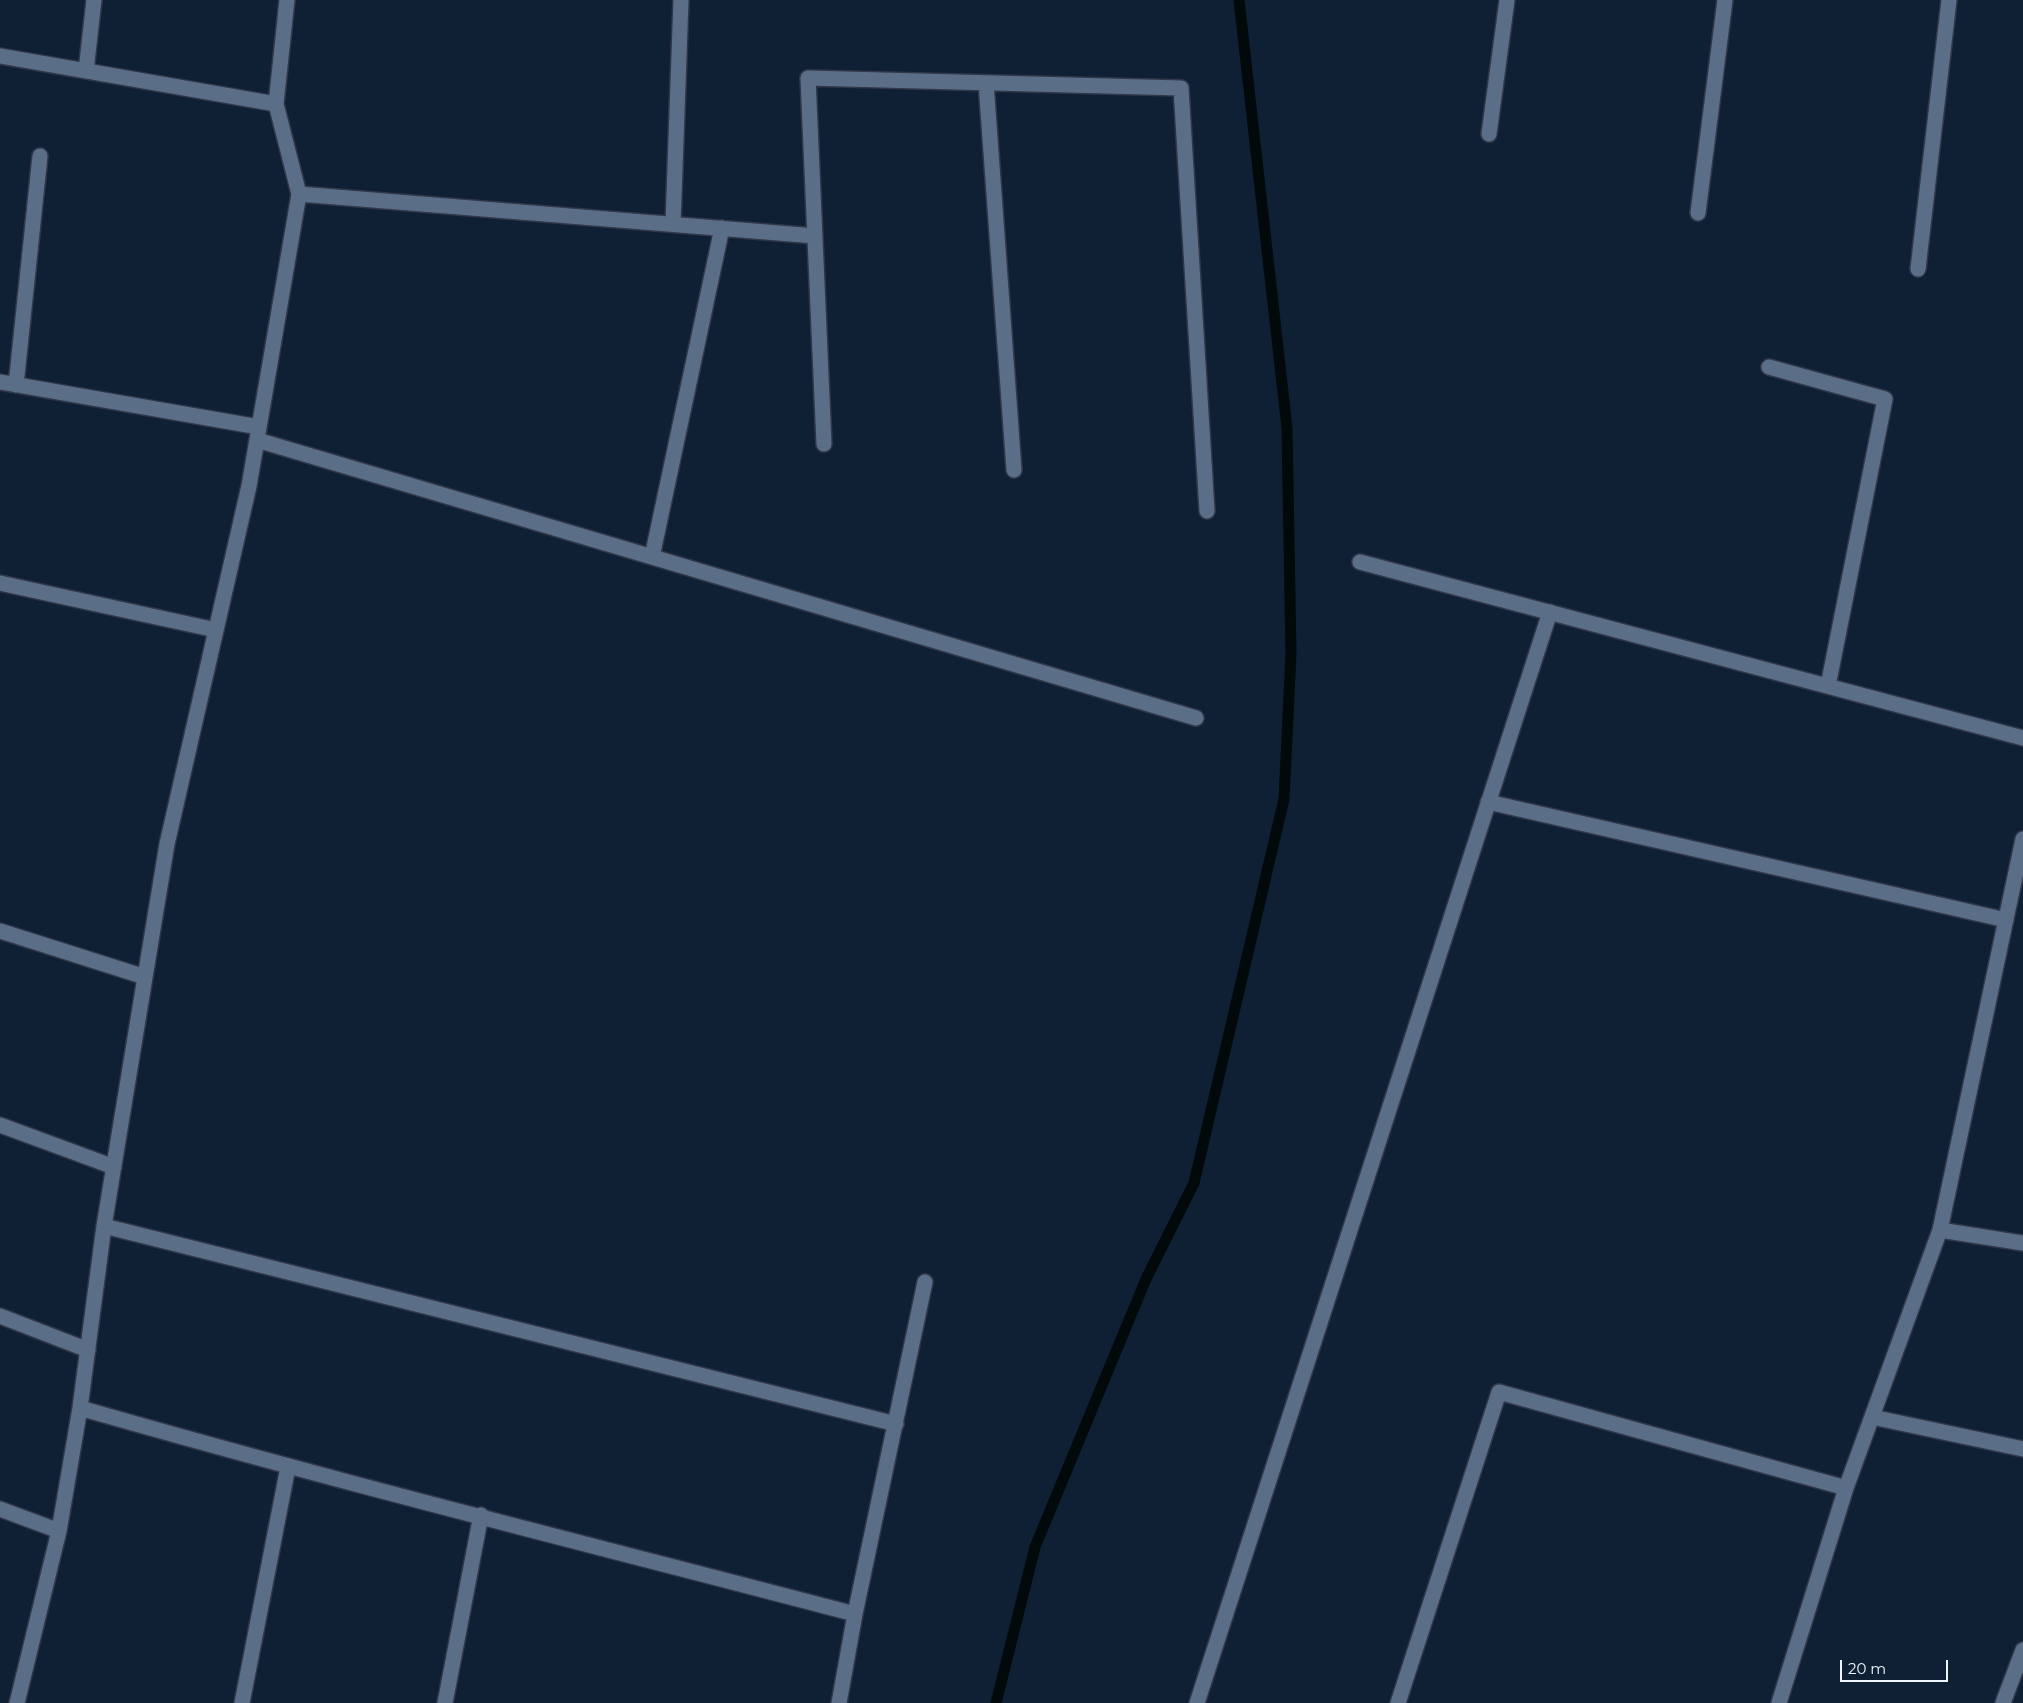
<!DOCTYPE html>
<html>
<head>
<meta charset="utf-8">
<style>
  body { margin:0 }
  #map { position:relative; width:2023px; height:1703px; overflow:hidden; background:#0f1f34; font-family:Montserrat,sans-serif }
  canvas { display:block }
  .scale { position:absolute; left:1840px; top:1660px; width:108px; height:22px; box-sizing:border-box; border:2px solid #eff5fe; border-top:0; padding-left:6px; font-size:15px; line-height:18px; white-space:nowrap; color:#eff5fe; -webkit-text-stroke:4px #0f1f34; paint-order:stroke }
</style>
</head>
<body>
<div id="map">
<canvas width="2023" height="1703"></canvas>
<div class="scale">20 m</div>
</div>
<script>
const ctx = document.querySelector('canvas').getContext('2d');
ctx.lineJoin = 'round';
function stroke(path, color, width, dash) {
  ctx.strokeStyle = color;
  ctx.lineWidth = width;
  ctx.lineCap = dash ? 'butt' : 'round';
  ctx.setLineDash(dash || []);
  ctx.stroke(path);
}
const stream = new Path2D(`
  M996,1703L1035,1547L1146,1279L1194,1183L1284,799L1291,654L1287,428L1239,0`);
const street = new Path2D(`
  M0,56L276,104
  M86,71L94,0
  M986,83L1014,470
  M1489,134L1507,0
  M299,194L815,236
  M1698,213L1725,0
  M673,224L681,0
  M1918,269L1949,0
  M1769,367L1885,399L1828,686
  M0,382L259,427
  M16,385L40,156
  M257,440L1196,718
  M824,444L808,78L1181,88L1207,511
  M652,557L722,228
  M1360,562L2023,738
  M0,583L216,630
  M1488,802L2006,920
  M0,931L145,977
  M0,1125L114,1167
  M104,1226L896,1424
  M1940,1230L2023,839
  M0,1316L88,1350
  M80,1408C337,1482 596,1546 855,1614
  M1872,1417L2023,1449
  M0,1509L59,1531
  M17,1703L59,1531L80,1408L104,1226L167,844L249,486L299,194L276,104L287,0
  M242,1703L288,1467
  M445,1703L481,1515
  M839,1703L855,1614L925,1282
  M1197,1703L1550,612
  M1398,1703L1499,1392L1846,1488L1940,1230L2023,1243
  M1779,1703L1846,1488
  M2003,1703L2023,1650`);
stroke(stream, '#01090a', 11);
stroke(street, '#303748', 18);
stroke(street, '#5b6e88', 15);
</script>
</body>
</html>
